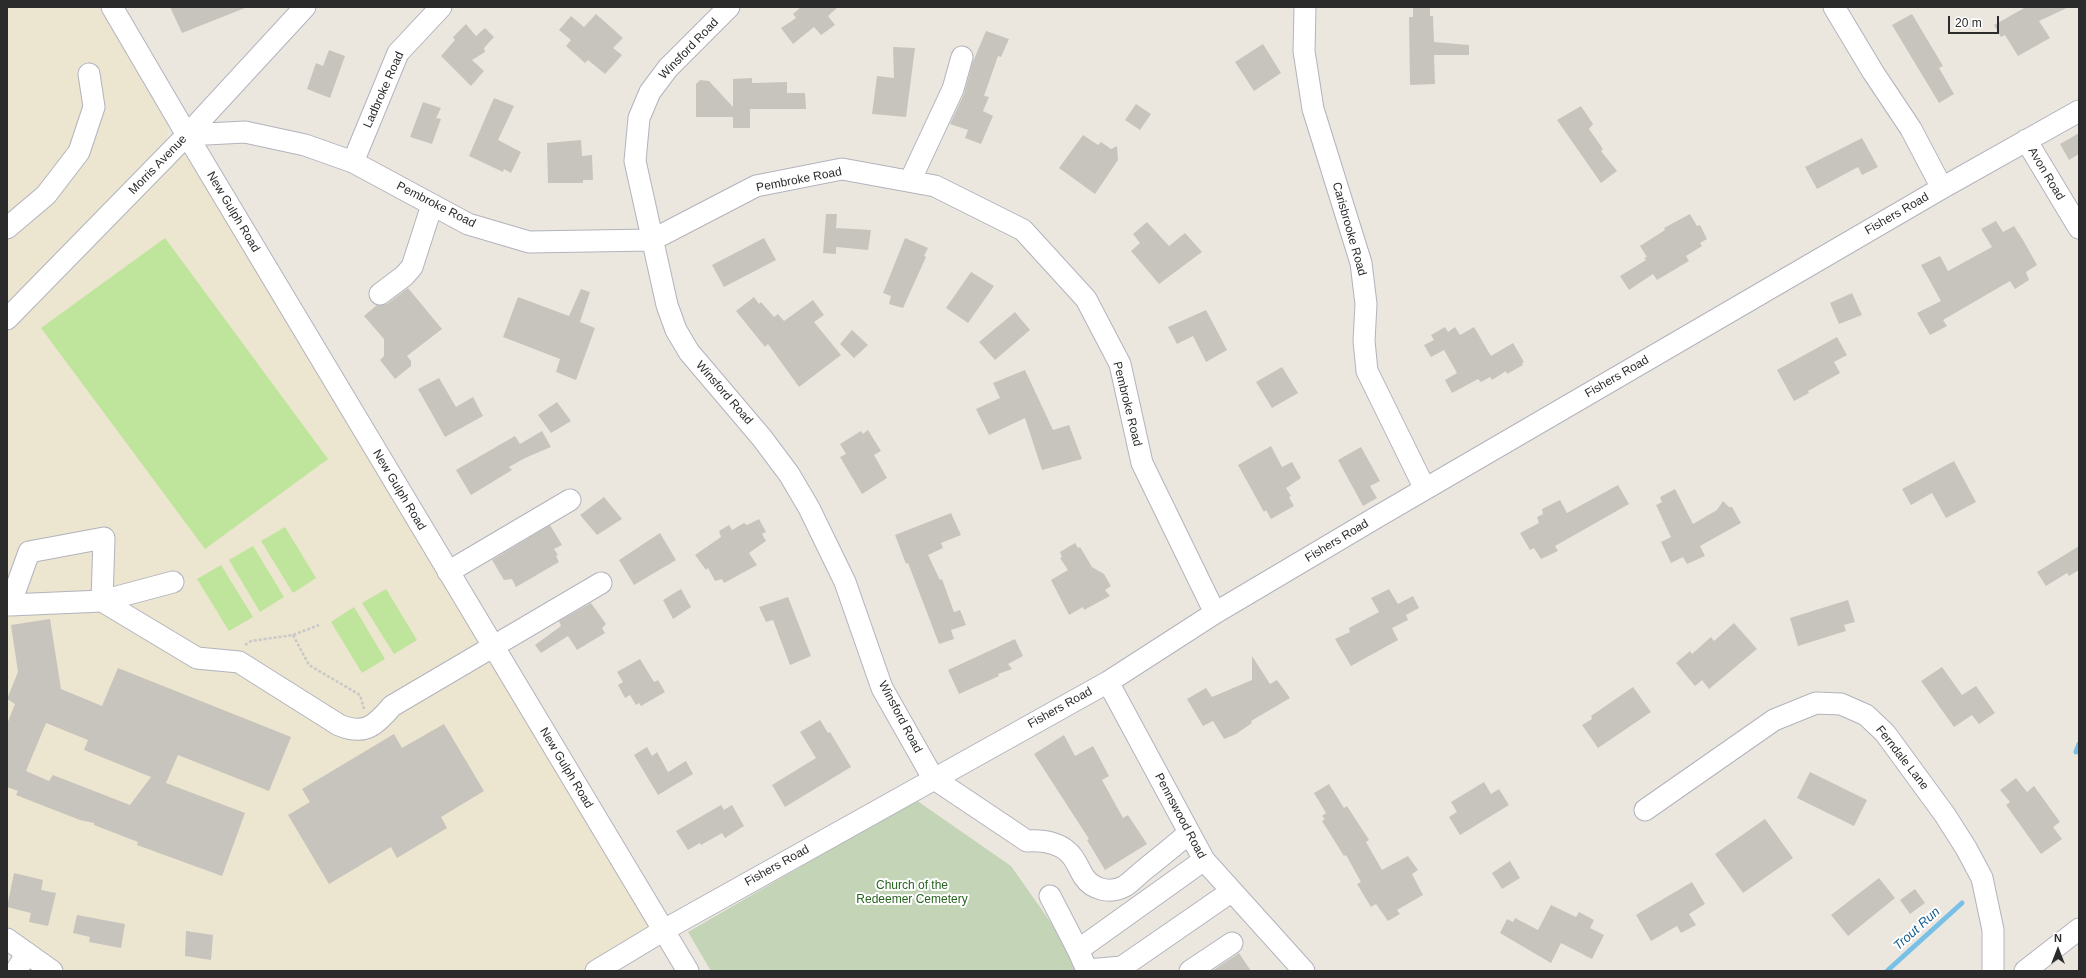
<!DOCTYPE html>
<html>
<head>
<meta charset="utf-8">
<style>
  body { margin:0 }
  #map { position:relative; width:2086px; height:978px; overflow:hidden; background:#ece7de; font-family:Helvetica,sans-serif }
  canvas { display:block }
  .frame { position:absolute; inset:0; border:8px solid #2b2b2b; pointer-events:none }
  .north { position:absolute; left:2038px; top:930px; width:40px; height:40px; -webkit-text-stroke:3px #fff; paint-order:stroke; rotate:0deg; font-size:11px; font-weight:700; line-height:16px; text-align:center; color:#2b2b2b }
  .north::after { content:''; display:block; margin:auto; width:14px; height:18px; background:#2b2b2b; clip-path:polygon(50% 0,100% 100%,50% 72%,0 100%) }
  .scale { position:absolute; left:1948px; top:16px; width:51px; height:18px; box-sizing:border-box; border:2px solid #2b2b2b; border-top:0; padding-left:5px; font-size:12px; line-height:14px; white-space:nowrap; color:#2b2b2b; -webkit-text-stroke:3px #fff; paint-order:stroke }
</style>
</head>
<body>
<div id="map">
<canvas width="2086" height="978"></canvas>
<div class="frame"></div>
<div class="north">N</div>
<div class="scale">20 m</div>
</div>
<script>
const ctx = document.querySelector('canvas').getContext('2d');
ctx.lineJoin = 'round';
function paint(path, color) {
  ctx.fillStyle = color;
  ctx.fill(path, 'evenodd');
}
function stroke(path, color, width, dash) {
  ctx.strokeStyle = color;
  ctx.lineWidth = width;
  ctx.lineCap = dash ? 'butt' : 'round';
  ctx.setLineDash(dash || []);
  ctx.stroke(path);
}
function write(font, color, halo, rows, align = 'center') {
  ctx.font = font + ' Helvetica,sans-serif';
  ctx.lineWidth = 4;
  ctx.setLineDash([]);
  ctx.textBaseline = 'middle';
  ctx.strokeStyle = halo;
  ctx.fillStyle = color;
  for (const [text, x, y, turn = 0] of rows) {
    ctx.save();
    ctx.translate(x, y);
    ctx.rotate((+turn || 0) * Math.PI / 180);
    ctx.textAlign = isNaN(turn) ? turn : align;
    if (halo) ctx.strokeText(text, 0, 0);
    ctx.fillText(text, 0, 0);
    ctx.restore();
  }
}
const education = new Path2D(`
  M7,7H99L169,120L166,142L7,304Z
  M187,135L664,930L596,971H52L7,939V318Z`);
const cemetery = new Path2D(`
  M916,800L1011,866L1085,971H711L688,932Z`);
const pitch = new Path2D(`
  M165,238L328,459L205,549L41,328Z
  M285,527L316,578L293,593L261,541Z
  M253,546L284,597L260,612L229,560Z
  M221,565L253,617L229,631L197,579Z
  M386,589L417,640L394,654L362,603Z
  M354,607L385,659L362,673L331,622Z`);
const stream = new Path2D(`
  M2076,752L2079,744
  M1887,971L1962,903`);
const building = new Path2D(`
  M170,7H245V8L182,33Z
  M801,7H838L828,16L835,25L821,35L814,27L793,44L781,28L796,18L793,14Z
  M1413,7H1430V16H1433L1434,42L1469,45V55H1434L1435,84L1410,85L1409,17H1413Z
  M2026,7H2069L2039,21L2050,38L2018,56L2005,35L2001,37L1994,25Z
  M596,14L623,38L613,48L622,55L605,74L588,60L585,63L566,46L571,40L559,30L571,16L584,27Z
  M1912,14L1943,66L1939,68L1954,94L1939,103L1892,25Z
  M466,24L476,36L485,28L494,37L484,48L485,52L472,60L484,71L471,86L441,56L455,40L453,37Z
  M986,31L1009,39L1001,57L998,56L984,96L989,97L983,111L993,116L981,144L965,138L968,130L950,124L964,94L972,64Z
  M1263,44L1281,73L1254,91L1235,62Z
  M893,47L915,48L906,117L872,114L877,76L894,78Z
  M329,50L345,56L330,98L307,89L316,63L323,66Z
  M752,78V83L787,82V93H805L806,109H750V128H733V117H696V84L700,80L709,81L733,107V79Z
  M494,98L514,106L498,140L521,152L511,173L504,169L503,172L469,156Z
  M423,102L441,108L436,118L441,119L432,144L410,137Z
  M1136,104L1151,114L1140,130L1125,120Z
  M1581,106L1593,124L1589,129L1603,149L1601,151L1617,171L1601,183L1557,120Z
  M2079,133V154L2069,160L2060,144Z
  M1083,135L1098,145L1101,142L1111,149L1117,146L1118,160L1095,194L1059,168Z
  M1862,138L1878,167L1862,175L1858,167L1817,189L1805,167Z
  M581,140L582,156L592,155L593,180H583V183H548L547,143Z
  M826,214H837L836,229L837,228L871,230L868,250L836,247V254L823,253Z
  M1690,214L1697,226L1700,225L1707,239L1700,243L1702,246L1686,256L1689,261L1657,280L1653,274L1629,290L1620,276L1646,260L1644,258L1647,257L1640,246L1665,230L1664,228Z
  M1996,221L2003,232L2014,226L2023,240L2037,265L2026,272L2029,280L2015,289L2010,281L1943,320L1947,326L1930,335L1917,313L1941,301L1921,265L1940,256L1948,271L1992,247L1981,229Z
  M1147,222L1169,246L1185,233L1202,252L1159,284L1131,251L1140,243L1133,234Z
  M764,238L776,260L724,287L712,265Z
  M905,238L928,248L924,256L926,257L903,308L889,304L891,296L883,293Z
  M971,272L994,286L968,323L946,308Z
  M408,288L442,329L407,356L411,361V366L395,379L380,360L384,356V339L364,316L377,305L387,304Z
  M581,289L590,292L580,322L595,328L576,380L556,372L560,359L503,337L518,297L569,316Z
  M1852,293L1862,315L1839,324L1830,303Z
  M754,297L759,304L761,302L774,317L778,314L784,321L813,300L824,315L814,322L841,355L799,387L768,344L765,347L736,311Z
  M1206,310L1227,350L1206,362L1193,336L1177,344L1168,327Z
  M1015,312L1030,330L995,360L979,342Z
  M1445,327L1448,332L1455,327L1460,335L1474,327L1491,356L1513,343L1524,362L1522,363L1523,365L1507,374L1506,371L1492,380L1490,377L1481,382L1478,379L1452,393L1445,380L1457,373L1444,350L1431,357L1424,345L1434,340L1431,335Z
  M852,330L868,345L854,358L840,344Z
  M1837,337L1847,355L1834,362L1840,373L1808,391L1809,393L1794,401L1777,370Z
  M1282,367L1298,393L1272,408L1256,382Z
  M1025,370L1053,430L1069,425L1082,459L1042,470L1025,418L989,435L976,409L1000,398L993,383Z
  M439,378L456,407L473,397L483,416L445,437L418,389Z
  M557,402L571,421L551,433L538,415Z
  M868,430L881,451L874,455L887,478L862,494L840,457L846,454L840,444L861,431L863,434Z
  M542,431L551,447L525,458L509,467L512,470L471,495L456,470L515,436L520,444Z
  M1271,446L1282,467L1292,462L1301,478L1286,488L1291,496L1289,497L1294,506L1271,519L1266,510L1264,512L1238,465Z
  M1361,447L1380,481L1370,486L1377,498L1363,506L1338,460Z
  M1954,461L1976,502L1946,518L1932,493L1911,505L1902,489Z
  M1618,485L1629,504L1555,546L1558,551L1541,559L1534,548L1530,550L1520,533L1539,523L1537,517L1543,514L1542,509L1560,500L1567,513Z
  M1675,489L1693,524L1717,510L1723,501L1729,507H1732L1741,523L1700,546L1705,556L1687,564L1683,557L1671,563L1661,542L1671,537L1656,505L1662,502L1660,497Z
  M604,497L622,519L597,535L580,515Z
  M951,513L961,535L941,543L943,548L928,555L940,580L942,579L954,612L960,610L966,625L951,630L954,639L939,644L908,563L906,564L895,535Z
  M759,519L766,532L762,534L766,541L749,553L757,565L724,583L722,579L715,581L708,568L706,570L695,555L721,537L719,531L729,525L732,530L744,523L747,525Z
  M550,525L562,545L554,549L558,555L556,556L559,562L516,587L512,579L504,580L492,560Z
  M660,533L676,560L634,585L619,560Z
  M1075,543L1078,548L1080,547L1092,567L1104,574L1111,586L1105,590L1110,596L1084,610L1083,607L1069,615L1051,580L1068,570L1060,558L1062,557L1060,552Z
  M2079,546V570L2069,576L2067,573L2046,586L2037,572Z
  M681,589L691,607L673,619L663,600Z
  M1389,589L1398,604L1413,596L1419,608L1406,615L1408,620L1392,628L1398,640L1351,666L1335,639L1350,632L1349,628L1379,612L1371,598Z
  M788,597L811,656L790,665L773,620L766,622L759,607Z
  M1848,600L1855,622L1844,625L1846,631L1798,646L1790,618Z
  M591,603L606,624L602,628L605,633L577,650L568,636L541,653L535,645L561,626L559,621Z
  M50,619L61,689L102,706L118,668L291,737L269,791L178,755L166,783L245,813L222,876L137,845L138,842L94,825V823L80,820L16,795L18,791L7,787V724L15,704L7,699L18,672L11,625ZM46,723L88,740L84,750L151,777L130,805L53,775L49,781L26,771Z
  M1734,623L1757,649L1709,689L1702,680L1695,686L1676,663L1690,651L1692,654L1711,637L1714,641Z
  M1015,639L1023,656L1008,664L1012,669L998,674L999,676L959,694L948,670Z
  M1252,656L1270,684L1277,680L1290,698L1251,721L1252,723L1236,734L1224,739L1213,721L1203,726L1187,699L1206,688L1212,697L1252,680Z
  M640,659L654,682L658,680L665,692L641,706L639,703L636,705L630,695L625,698L618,685L623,682L617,672Z
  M1942,667L1962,695L1976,686L1995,713L1979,724L1972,715L1954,727L1921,681Z
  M1633,687L1651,712L1598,748L1582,725L1592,719L1591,716Z
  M820,720L828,733L830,732L851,767L785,807L772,785L816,758L800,732Z
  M444,724L484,791L441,817L447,828L397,858L391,847L329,884L288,815L310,802L302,789L394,734L402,748Z
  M1064,735L1075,756L1093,746L1109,776L1102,780L1123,818L1128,815L1147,844L1105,870L1087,840L1089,839L1034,754Z
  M647,747L652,756L657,752L668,772L686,761L693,774L658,795L634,755Z
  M1810,772L1867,800L1854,826L1797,798Z
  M2016,778L2027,792L2034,786L2060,822L2053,827L2062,839L2041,854L2006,805L2010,802L2000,790Z
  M1484,782L1491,794L1499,789L1509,805L1460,835L1449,817L1457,812L1451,802Z
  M1329,784L1344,808L1347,806L1369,840L1366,842L1382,870L1408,856L1418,870L1412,874L1423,895L1397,910L1400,914L1388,921L1376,904L1371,907L1357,884L1361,882L1346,855L1344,856L1322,821L1325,819L1322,816L1326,813L1314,793Z
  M721,805L724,810L732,805L744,826L725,838L722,833L701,845L700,843L688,850L676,831Z
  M1765,819L1793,858L1743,893L1715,854Z
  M1510,861L1520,878L1502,889L1492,873Z
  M14,873L43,880L41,890L56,893L48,926L29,922L31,913L7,907Z
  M1879,878L1895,898L1848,936L1831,915Z
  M1692,882L1705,904L1689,914L1696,925L1681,933L1677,926L1651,941L1636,915Z
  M1915,889L1925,903L1910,914L1900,900Z
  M1551,905L1576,917L1579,912L1594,920L1590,928L1604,935L1592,959L1561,943L1551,963L1500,933L1507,919L1513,922L1515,918L1538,930Z
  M77,915L125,924L121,948L89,942L90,937L73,933Z
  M186,931L213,935L211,960L185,956Z
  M1239,953L1251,971H1212Z`);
const path = new Path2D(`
  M293,635L309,665L360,695L364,709
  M245,645L251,641L293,635L319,625`);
const minor = new Path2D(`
  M112,7L187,135L688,971
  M729,7L668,68L650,92L639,118L635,161L667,305L676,330L689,352L762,438L789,474L809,508L845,582L882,688L933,778L1027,841C1041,840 1055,841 1067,851C1076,858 1078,868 1084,877C1093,890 1111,894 1125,886C1131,882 1138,875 1144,870C1159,858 1174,846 1189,833
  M1305,7L1304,51L1313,109L1361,263L1366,304L1364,341L1367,371L1425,489
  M1834,7L1873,72L1911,129L1942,188
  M187,135L245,132L305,145L353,162L468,224L529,242L652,240L756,186L842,169L935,186L1023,230L1086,299L1120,364L1142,463L1215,613
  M2026,140L2079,228
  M353,162L398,53L441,7
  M910,181L953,89L962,57
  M7,228L46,195L79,152L94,107L89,74
  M380,294L404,276L412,267L432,205
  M7,319L187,135L305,7
  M448,572L570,500
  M102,601L197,658L239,662L339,725C365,736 376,725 392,706L601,583
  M102,601L104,538L29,552L10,605L102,601L173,582
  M1108,682L1204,860L1304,971
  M1645,810L1774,720L1816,703L1841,704L1866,715L1885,733L1945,815L1966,848L1982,878L1993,930V971
  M1050,896L1078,950L1204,860
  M7,939L52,971
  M1078,950L1087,970L1122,967
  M16,971L27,953
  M596,971L664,930L1108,682L1215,613L1377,517L1942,188L2079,111
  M1125,971L1122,967L1232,891
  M1190,971L1232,943
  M2025,971L2079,929`);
const streetNames = [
  ["Winsford Road",689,49,-46],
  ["Ladbroke Road",384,90,-66],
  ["Morris Avenue",158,165,-46],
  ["Avon Road",2046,174,59],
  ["Pembroke Road",799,180,-11],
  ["Pembroke Road",436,205,27],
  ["New Gulph Road",233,212,59],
  ["Fishers Road",1897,214,-30],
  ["Carisbrooke Road",1349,229,74],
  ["Fishers Road",1617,377,-30],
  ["Winsford Road",724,393,49],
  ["Pembroke Road",1127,404,76],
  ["New Gulph Road",399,490,59],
  ["Fishers Road",1337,541,-31],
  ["Fishers Road",1060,708,-29],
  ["Winsford Road",900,717,62],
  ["Ferndale Lane",1902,758,52],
  ["New Gulph Road",566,768,59],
  ["Pennswood Road",1180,816,62],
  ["Fishers Road",777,866,-29]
];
const parkNames = [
  ["Church of the",912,886],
  ["Redeemer Cemetery",912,900]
];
const waterNames = [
  ["Trout Run",1917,929,-42]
];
paint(education, '#ece5cf');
paint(cemetery, '#c3d4b7');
paint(pitch, '#bfe59c');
stroke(stream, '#79c0e6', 5);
paint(building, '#c7c4be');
stroke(minor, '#b2b3bd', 23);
stroke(path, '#c8c8c8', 2.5, [3, 2]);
stroke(minor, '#fff', 21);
write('12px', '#2b2b2b', '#fff', streetNames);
write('12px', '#286320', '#fff', parkNames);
write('italic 13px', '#175e93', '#fff', waterNames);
</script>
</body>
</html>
